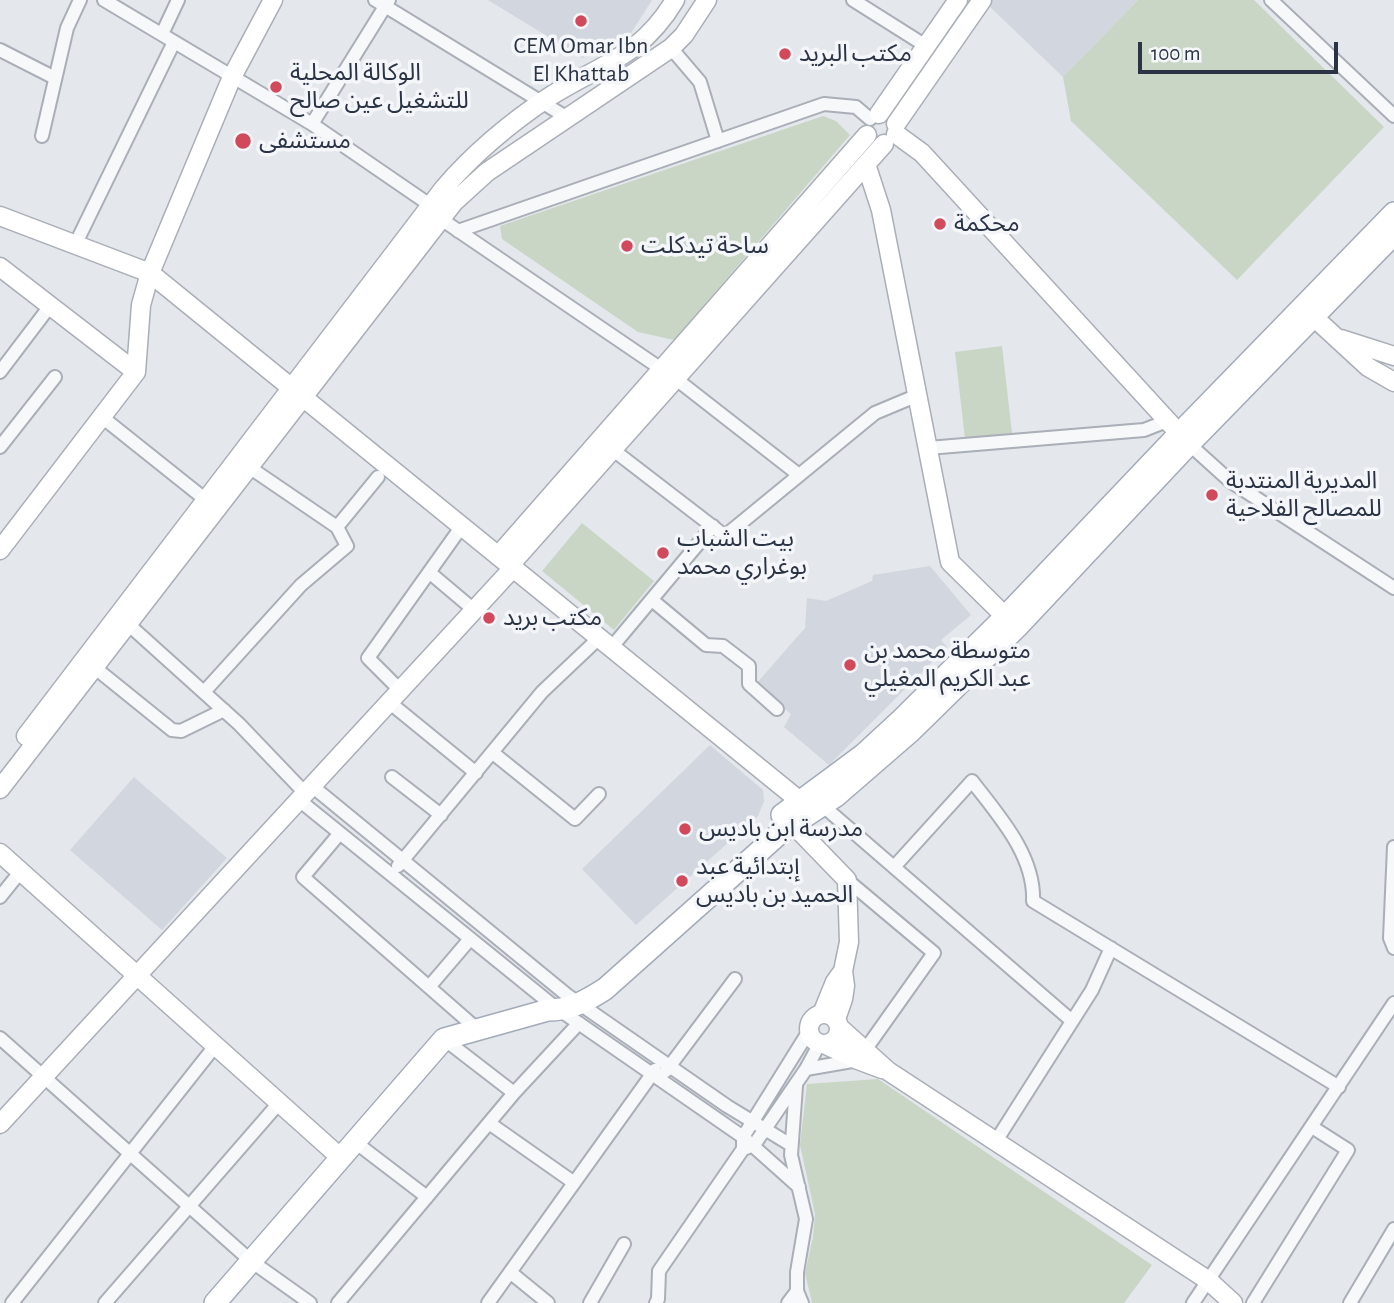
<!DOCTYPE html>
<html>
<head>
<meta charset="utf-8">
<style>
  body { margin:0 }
  #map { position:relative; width:1394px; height:1303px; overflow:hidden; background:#e4e7ec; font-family:"Alegreya Sans",sans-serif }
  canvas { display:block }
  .scale { position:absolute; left:1138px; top:42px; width:200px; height:32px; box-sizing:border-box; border:4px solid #2b3445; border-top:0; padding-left:9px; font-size:21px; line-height:24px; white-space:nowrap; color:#2b3445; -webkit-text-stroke:5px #f4f6f9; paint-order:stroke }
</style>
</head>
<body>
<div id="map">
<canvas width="1394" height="1303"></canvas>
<div class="scale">100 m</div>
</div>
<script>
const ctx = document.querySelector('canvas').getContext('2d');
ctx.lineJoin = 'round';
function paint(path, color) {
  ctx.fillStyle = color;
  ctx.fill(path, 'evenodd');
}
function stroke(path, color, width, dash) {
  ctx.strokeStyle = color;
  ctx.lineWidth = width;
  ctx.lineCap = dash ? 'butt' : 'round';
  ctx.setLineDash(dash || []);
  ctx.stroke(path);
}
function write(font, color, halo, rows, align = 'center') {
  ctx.font = font + ' "Alegreya Sans","Noto Sans Arabic",sans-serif';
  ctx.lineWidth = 7;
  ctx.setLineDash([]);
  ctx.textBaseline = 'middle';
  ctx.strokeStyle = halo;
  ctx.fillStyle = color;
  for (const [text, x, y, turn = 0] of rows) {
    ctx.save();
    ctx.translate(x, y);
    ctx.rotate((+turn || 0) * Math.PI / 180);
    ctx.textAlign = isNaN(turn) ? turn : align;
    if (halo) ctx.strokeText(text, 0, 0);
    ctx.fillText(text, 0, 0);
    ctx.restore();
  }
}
const built = new Path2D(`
  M488,0H652L626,41L583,58Z
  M991,0H1138L1063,77L987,4Z
  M930,566L971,615L941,640L947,647L829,765L784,727L791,714L756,684L805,628L807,598L826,601L872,581L873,575Z
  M710,745L763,790L764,801L758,816L636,925L582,869Z
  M134,777L227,858L162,930L70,850Z`);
const green = new Path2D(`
  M1138,0H1254L1384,127L1237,280L1071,121L1063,77Z
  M823,116L836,121L850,135L674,340L638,332L502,239L500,226Z
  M1002,346L1012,433L965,439L955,352Z
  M582,523L654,581L614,630L542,571Z
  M878,1079L1152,1265L1124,1303H812L805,1273L813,1237L815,1214L800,1145L807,1084Z`);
const street = new Path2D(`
  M104,0L312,124L430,205L441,219L676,379L799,475
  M375,0L566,117
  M853,0L926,46
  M1271,0L1394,116
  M162,34L178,0
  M671,48L700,82L718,141
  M0,50L55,78
  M312,124L389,0
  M42,136L67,28L80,0
  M458,231L824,104L856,107L870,119
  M75,245L174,42
  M0,372L50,306
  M102,417L211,504
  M1189,444L1230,481L1394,588
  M608,446L725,536L875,413L918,395
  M0,447L55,377
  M928,448L1144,430L1167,421
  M337,527L378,477
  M429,572L474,610
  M652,600L706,645L723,646L749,666V684L777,709
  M128,624L239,724L305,793
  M611,648L713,526
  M94,667L172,730L181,731L224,710
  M400,690L368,658L462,526
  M204,692L301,585L347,546L337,527L249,467
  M389,702L476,773
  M493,753L575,819L599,794
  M392,777L441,815
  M312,786L567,995L727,1106L791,1145
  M299,800L551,1004L743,1137L799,1187
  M822,805L1072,1021
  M340,833L303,877L477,1029
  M1394,847L1390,938L1394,948
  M398,866L542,692L599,638
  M894,867L972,781C998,815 1035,855 1033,901L1339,1087
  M0,897L21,871
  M429,987L470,939
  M0,1038L251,1261L310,1303
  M444,1039L514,1093
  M806,1069L820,1043
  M666,1071L735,979
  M796,1086L791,1155L806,1219L797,1272V1291L802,1303
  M489,1123L573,1182
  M996,1141L1092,990L1111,948
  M355,1142L427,1197
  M743,1149L754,1145L806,1069L858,1060L934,953L847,880
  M510,1272L548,1303
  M12,1303L215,1046
  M105,1303L279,1103
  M338,1303L514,1093L579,1023
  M488,1303L655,1070
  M590,1303L624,1244
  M656,1303L658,1299L659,1271L743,1149V1137L809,1031
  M788,1303L797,1291
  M1193,1303L1394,1003
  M1253,1303L1348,1150L1312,1127
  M1350,1303L1394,1229`);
const secondary = new Path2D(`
  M879,114L958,0
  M896,124L982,0
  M896,134L922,153L1187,442
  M866,164L881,210L950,562L1014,625
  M0,216L150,273L811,810
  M0,267L136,372
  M1305,309L1368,367L1394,382
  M1341,339L1394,356
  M0,550L136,372L141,305L150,273L232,77L273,0
  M498,556L867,135
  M510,565L884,144
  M26,736L444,188C475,152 510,123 549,97C601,64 641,57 675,0
  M0,789L454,202L487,172L671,48L684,35L707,0
  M786,817L847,880L849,942L843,971L845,986L843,999L836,1019
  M0,853L341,1158
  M822,1014L835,982L843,971
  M809 1029a15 15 0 1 1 30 0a15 15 0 1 1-30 0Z
  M839,1027L888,1071L1209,1281L1233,1303
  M824,1044L858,1060L882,1069
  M0,1124L513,568`);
const primary = new Path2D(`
  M782,815L863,755L901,720L1005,617L1179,434L1394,213
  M215,1303L444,1039L548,1010C571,1010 586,1001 605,989L780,833L836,796L911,731L1017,627L1189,444L1394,234`);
const markers = [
  [581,21,7,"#d1495b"],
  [785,54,7,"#d1495b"],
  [276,87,7,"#d1495b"],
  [243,141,9,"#d1495b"],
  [940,224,7,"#d1495b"],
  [627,246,7,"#d1495b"],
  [1212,495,7,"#d1495b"],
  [663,553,7,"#d1495b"],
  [489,618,7,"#d1495b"],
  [850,665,7,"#d1495b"],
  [685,829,7,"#d1495b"],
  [682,881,7,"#d1495b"]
];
const poiNames = [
  ["CEM Omar Ibn",581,46,"center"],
  ["El Khattab",581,74,"center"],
  ["مكتب البريد",799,54],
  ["الوكالة المحلية",290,73],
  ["للتشغيل عين صالح",290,101],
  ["مستشفى",259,141],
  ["محكمة",954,224],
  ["ساحة تيدكلت",641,246],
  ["المديرية المنتدبة",1226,481],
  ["للمصالح الفلاحية",1226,509],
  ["بيت الشباب",677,539],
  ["بوغراري محمد",677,567],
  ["مكتب بريد",503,618],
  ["متوسطة محمد بن",864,651],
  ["عبد الكريم المغيلي",864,679],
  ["مدرسة ابن باديس",699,829],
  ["إبتدائية عبد",696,867],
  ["الحميد بن باديس",696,895]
];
paint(built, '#d2d6de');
paint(green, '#c9d6c5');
stroke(street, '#a9aeb7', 16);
stroke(secondary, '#a9aeb7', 21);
stroke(primary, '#a3abb8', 24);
stroke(street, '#f7f8fa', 12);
stroke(secondary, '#fff', 18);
stroke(primary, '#fff', 21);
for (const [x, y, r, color] of markers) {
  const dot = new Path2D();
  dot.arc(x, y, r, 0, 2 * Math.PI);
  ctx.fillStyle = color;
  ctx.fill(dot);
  stroke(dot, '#f4f6f9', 2.5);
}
write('24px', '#2b3445', '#f4f6f9', poiNames, 'left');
</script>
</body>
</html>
